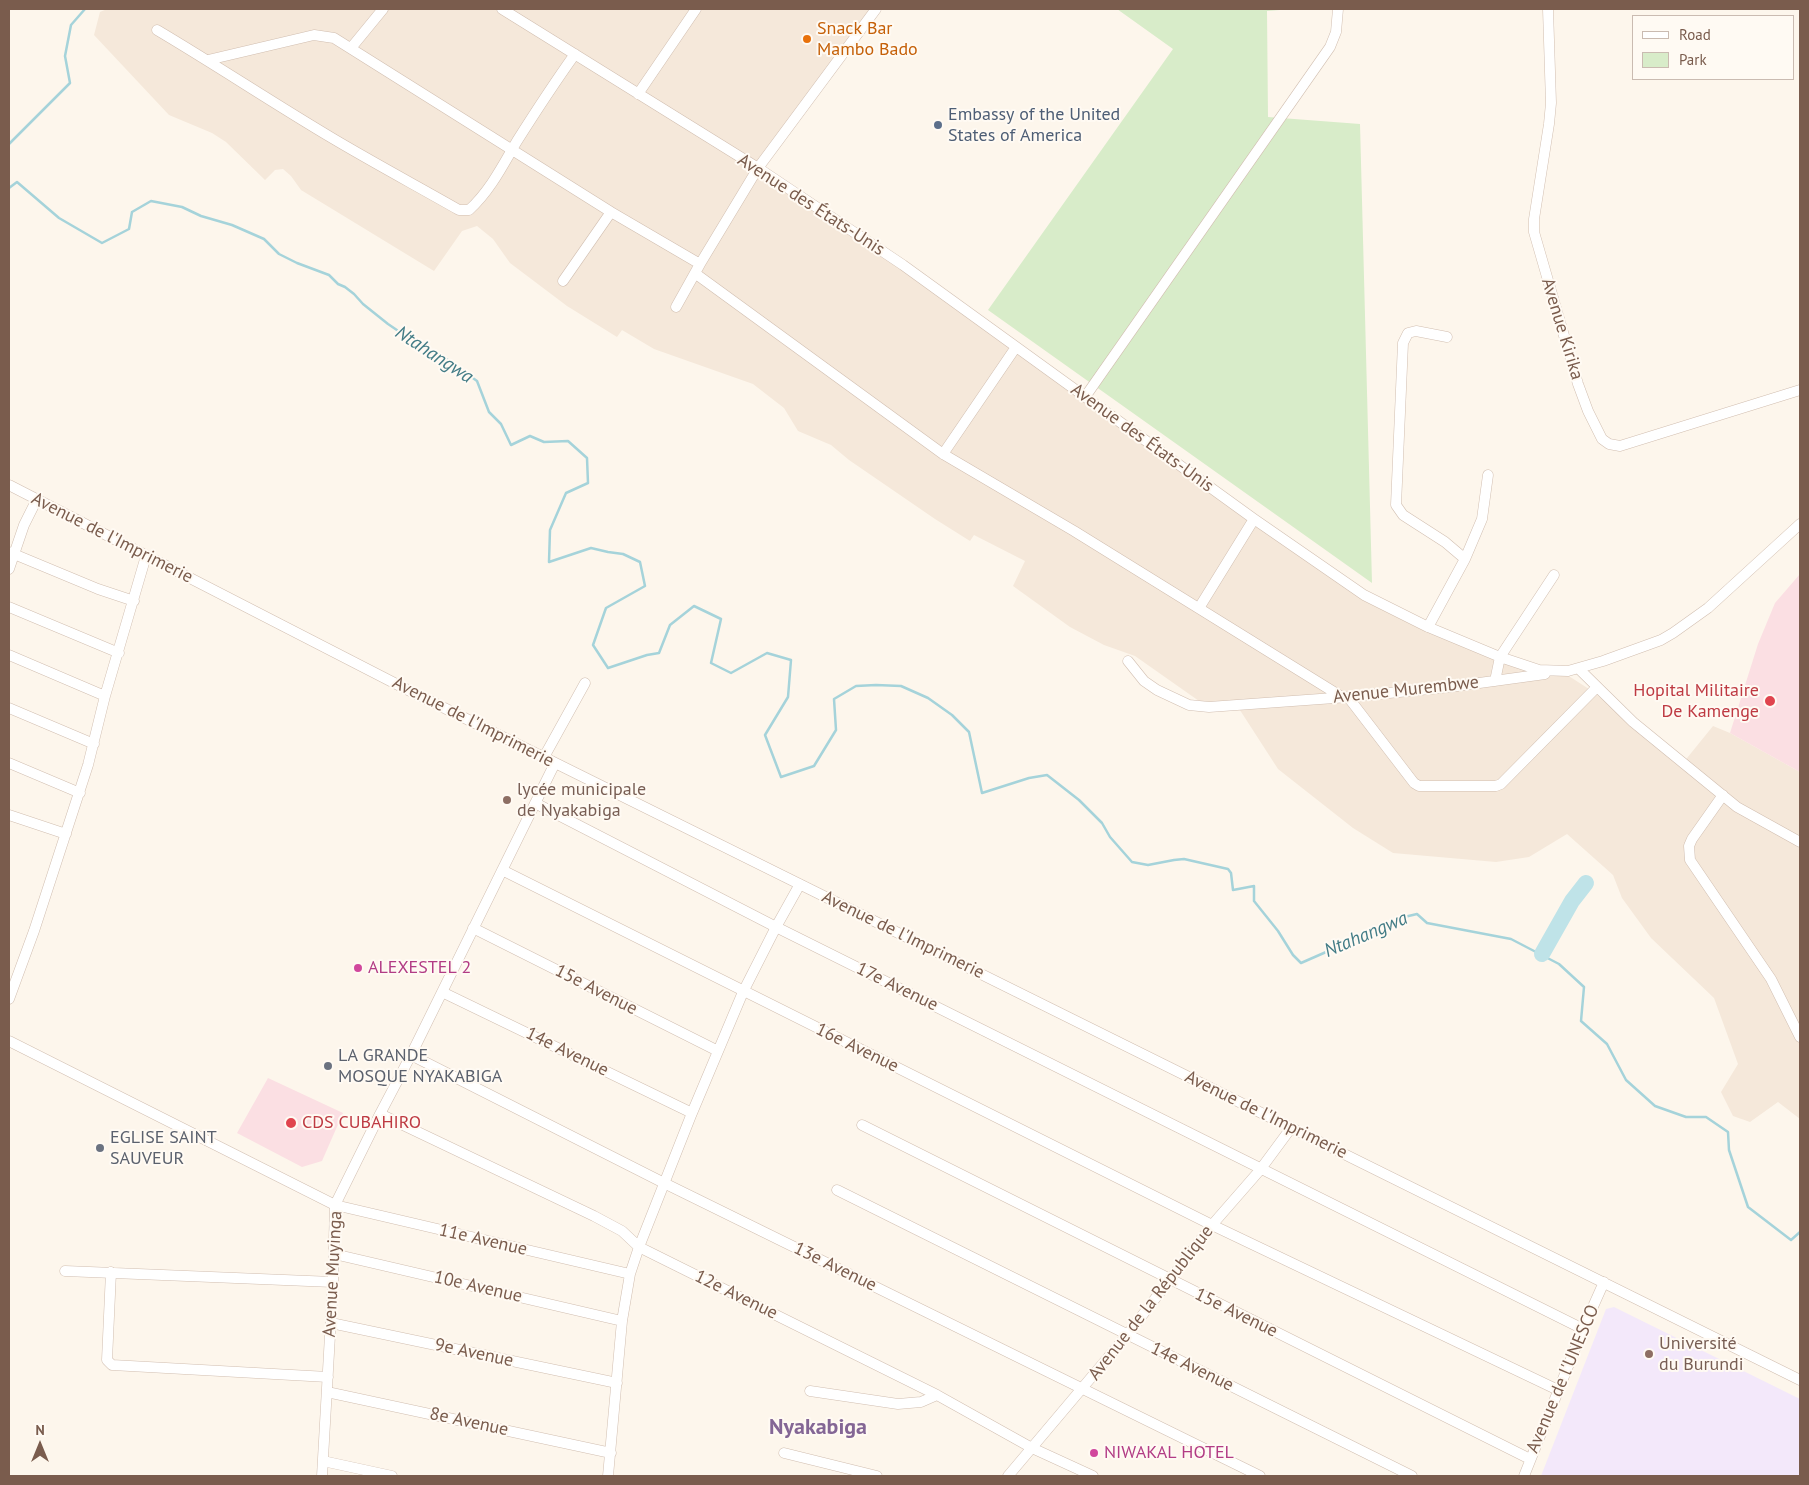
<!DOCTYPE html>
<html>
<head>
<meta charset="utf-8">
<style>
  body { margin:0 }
  #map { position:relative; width:1809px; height:1485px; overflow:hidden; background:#fdf6ec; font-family:"PT Sans",sans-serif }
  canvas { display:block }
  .frame { position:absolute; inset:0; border:10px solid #7a5c4d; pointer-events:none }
  .legend { position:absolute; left:1632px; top:15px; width:162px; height:65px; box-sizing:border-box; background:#fffaf3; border:1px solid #cabbb1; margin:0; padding:6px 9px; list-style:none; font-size:15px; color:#7a5c4d }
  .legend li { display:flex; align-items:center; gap:10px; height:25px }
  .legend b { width:25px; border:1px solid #cabbb1 }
  .north { position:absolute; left:15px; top:1420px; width:50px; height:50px; -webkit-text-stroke:4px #fffaf3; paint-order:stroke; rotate:0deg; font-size:14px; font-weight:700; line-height:20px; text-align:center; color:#7a5c4d }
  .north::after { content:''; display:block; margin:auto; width:18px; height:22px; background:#7a5c4d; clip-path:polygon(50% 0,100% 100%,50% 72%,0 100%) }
</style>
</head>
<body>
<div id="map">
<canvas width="1809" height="1485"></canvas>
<div class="frame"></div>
<ul class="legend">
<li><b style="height:6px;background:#fff"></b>Road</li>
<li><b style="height:14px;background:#d8ecc9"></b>Park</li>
</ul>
<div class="north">N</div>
</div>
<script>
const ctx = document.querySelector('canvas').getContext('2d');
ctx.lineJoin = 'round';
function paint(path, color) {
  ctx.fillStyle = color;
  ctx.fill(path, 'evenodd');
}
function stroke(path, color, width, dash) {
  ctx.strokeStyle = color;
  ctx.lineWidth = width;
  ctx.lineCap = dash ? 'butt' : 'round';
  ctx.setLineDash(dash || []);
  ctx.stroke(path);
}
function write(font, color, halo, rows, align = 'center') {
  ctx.font = font + ' "PT Sans",sans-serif';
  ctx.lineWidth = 4;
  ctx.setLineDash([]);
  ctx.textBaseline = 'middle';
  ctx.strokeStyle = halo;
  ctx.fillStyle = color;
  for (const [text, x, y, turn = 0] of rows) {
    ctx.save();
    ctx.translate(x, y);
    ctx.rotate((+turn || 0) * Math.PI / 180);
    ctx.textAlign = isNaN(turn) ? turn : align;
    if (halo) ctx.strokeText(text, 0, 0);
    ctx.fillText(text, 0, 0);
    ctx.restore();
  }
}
const residential = new Path2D(`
  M107,9H876L758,168L1015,348L1381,601L1502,655L1561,671L1592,691L1683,763L1713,726L1730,733L1800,772V1119L1778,1102L1750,1122L1733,1116L1721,1092L1738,1064L1714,998L1651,938L1622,898L1613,875L1567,834L1529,857L1496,862L1393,853L1353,828L1278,769L1236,704L1199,701L1135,656L1104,645L1070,627L1013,586L1025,561L974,535L970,541L935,519L849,460L831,445L798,431L784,408L753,384L654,349L622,330L617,337L567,306L510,263L493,239L477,226L462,231L434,271L301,190L291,176L283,169L275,170L265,180L226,142L212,133L169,115L94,35L100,12Z`);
const education = new Path2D(`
  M1614,1307L1800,1399V1476H1541L1606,1309Z`);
const medical = new Path2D(`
  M1800,574V772L1730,733L1758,644L1775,603Z
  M268,1078L343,1113L322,1161L302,1167L237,1133Z`);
const green = new Path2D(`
  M1117,9H1292L1267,11L1268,117L1360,124L1372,583L988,310L1173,49Z`);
const stream = new Path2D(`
  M9,144L70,83L65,56L71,25L85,9
  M9,188L17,182L59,218L102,243L129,229L132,212L151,201L182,207L201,216L232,225L264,239L279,254L297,263L329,275L338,284L345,287L354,294L363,304L388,324L413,341L445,358L477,381L489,412L501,424L511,445L530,436L544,442L568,441L587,458L588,483L566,493L550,530L549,562L591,548L608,552L623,554L640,562L645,586L606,608L593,645L608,668L647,655L659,653L670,625L694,606L721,619L711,663L731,673L767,653L791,660L788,697L765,735L781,777L814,766L836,730L834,699L856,686L876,685L901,686L928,698L952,715L969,732L982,793L1029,778L1047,775L1079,800L1102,823L1110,837L1132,862L1148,865L1174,860L1184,859L1228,869L1231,873L1233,890L1254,886V901L1278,931L1293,955L1301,963L1358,938L1386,930L1400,918L1417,914L1427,923L1511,939L1559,964L1584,987L1581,1021L1607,1044L1626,1080L1655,1106L1686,1117H1706L1728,1132L1729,1150L1748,1207L1791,1240L1800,1232`);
const river = new Path2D(`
  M1542,954L1572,901L1586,883`);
const minor = new Path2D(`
  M502,9L758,168L903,265L1254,519L1364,595L1428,627L1500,657L1539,670L1568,671L1603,661L1661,640L1673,633L1708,608L1800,524
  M1548,9L1551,103L1549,124L1534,219V232L1578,384L1588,411L1602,439L1609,444L1620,446L1800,390
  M157,30C216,65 273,103 332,138C374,163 417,186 459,210H469C490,191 503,165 517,141C536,111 555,82 575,54
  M351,48L383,9
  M208,60L314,35L334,38L611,212L700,264
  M638,94L696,9
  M696,274L943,454L1074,531L1342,697
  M563,281L611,212
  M676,307L700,264L758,168L876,9
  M1085,397L1330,47L1336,32L1338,9
  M943,454L1016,347
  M9,485L404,688L1800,1380
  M9,552L98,589L134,601
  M1465,559L1482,519L1488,475
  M9,569L24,525L37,499
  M9,607L119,653
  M1199,608L1254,519
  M1428,627L1465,559L1445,542L1403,515L1396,505L1403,343L1408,333L1416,331L1447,337
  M9,655L105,696
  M1128,661L1144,681L1157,690L1189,705L1209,707L1348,697L1450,687L1545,674
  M1579,669L1633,722L1737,807L1800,842
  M1495,681L1500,657L1554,575
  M1348,697L1414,783L1419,786H1496L1501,784L1597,687
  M9,708L94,744
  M544,757L585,683
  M9,763L80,793
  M1723,795L1692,839L1689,846L1690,860L1771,979L1800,1037
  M535,803L776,927L1583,1329
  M9,815L66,834
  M502,870L1212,1225L1558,1390
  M473,928L718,1051
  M442,992L692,1113
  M9,999L34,931L88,765L105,696L146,556
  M9,1041L335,1205L630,1274
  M411,1055L664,1183L1260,1476
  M380,1114L594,1216L622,1231L639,1247L937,1395L1032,1448L1093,1476
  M862,1125L1530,1459
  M837,1190L1412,1476
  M334,1254L622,1321
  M65,1271L333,1282
  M111,1272L107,1360L112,1365L328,1377
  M331,1323L617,1383
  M810,1391L898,1404L921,1402L937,1395
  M327,1392L611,1453
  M784,1453L877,1476
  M323,1461L392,1476
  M322,1476L333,1282L335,1205L380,1114L411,1055L555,763
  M608,1476L622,1321L630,1274L639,1247L692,1113L743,992L776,927L800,884
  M1008,1476L1127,1335L1212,1225L1260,1170L1291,1128
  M1524,1476L1583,1329L1604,1282`);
const markers = [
  [807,39,5,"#e8710a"],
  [938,125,5,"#5c6f8a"],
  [1770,701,6,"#e0444e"],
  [507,800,5,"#8d6e63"],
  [358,968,5,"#d1479c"],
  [328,1066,5,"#6b7280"],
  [291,1123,6,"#e0444e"],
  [100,1148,5,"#6b7280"],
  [1649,1354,5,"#8d6e63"],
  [1094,1453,5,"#d1479c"]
];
const foodNames = [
  ["Snack Bar",817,29],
  ["Mambo Bado",817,50]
];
const serviceNames = [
  ["Embassy of the United",948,115],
  ["States of America",948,136]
];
const streetNames = [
  ["Avenue des États-Unis",811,205,33],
  ["Avenue Kirika",1562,329,73],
  ["Avenue des États-Unis",1142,438,36],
  ["Avenue de l'Imprimerie",112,538,27],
  ["Avenue Murembwe",1406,690,-6],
  ["Avenue de l'Imprimerie",473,722,27],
  ["Avenue de l'Imprimerie",903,935,26],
  ["17e Avenue",897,987,26],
  ["15e Avenue",596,990,27],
  ["16e Avenue",857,1048,26],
  ["14e Avenue",567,1052,26],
  ["Avenue de l'Imprimerie",1266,1115,26],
  ["11e Avenue",483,1240,13],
  ["13e Avenue",835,1267,26],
  ["Avenue Muyinga",333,1274,-87],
  ["10e Avenue",478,1287,13],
  ["12e Avenue",736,1295,26],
  ["Avenue de la République",1151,1303,-52],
  ["15e Avenue",1236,1313,26],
  ["9e Avenue",474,1353,12],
  ["14e Avenue",1192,1367,26],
  ["Avenue de l'UNESCO",1563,1379,-67],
  ["8e Avenue",469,1422,12]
];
const healthNames = [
  ["Hopital Militaire",1759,691],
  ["De Kamenge",1759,712],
  ["CDS CUBAHIRO",302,1123,"left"]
];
const educationNames = [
  ["lycée municipale",517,790],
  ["de Nyakabiga",517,811],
  ["Université",1659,1344],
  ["du Burundi",1659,1365]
];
const hotelNames = [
  ["ALEXESTEL 2",368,968],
  ["NIWAKAL HOTEL",1104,1453]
];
const worshipNames = [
  ["LA GRANDE",338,1056],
  ["MOSQUE NYAKABIGA",338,1077],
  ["EGLISE SAINT",110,1138],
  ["SAUVEUR",110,1159]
];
const waterNames = [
  ["Ntahangwa",434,355,33],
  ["Ntahangwa",1366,935,-23]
];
const districtNames = [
  ["Nyakabiga",818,1428]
];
paint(residential, '#f5e8da');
paint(education, '#f3e8fa');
paint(medical, '#fbdfe3');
paint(green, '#d8ecc9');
stroke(stream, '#a5d3da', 2.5);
stroke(river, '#bfe3e8', 16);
stroke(minor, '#d1beb0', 11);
stroke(minor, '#fff', 10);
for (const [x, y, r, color] of markers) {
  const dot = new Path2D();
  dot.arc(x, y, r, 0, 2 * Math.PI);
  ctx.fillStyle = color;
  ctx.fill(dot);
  stroke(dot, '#fffaf3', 2);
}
write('18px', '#c56008', '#fffaf3', foodNames, 'left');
write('18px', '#4e5e75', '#fffaf3', serviceNames, 'left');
write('18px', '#7a5c4d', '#fffaf3', streetNames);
write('18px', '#be3a42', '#fffaf3', healthNames, 'right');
write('18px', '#785e54', '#fffaf3', educationNames, 'left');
write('18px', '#b23c85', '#fffaf3', hotelNames, 'left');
write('18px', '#5b616d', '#fffaf3', worshipNames, 'left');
write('italic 19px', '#437c86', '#fffaf3', waterNames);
write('bold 22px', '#846695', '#fffaf3', districtNames);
</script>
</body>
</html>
